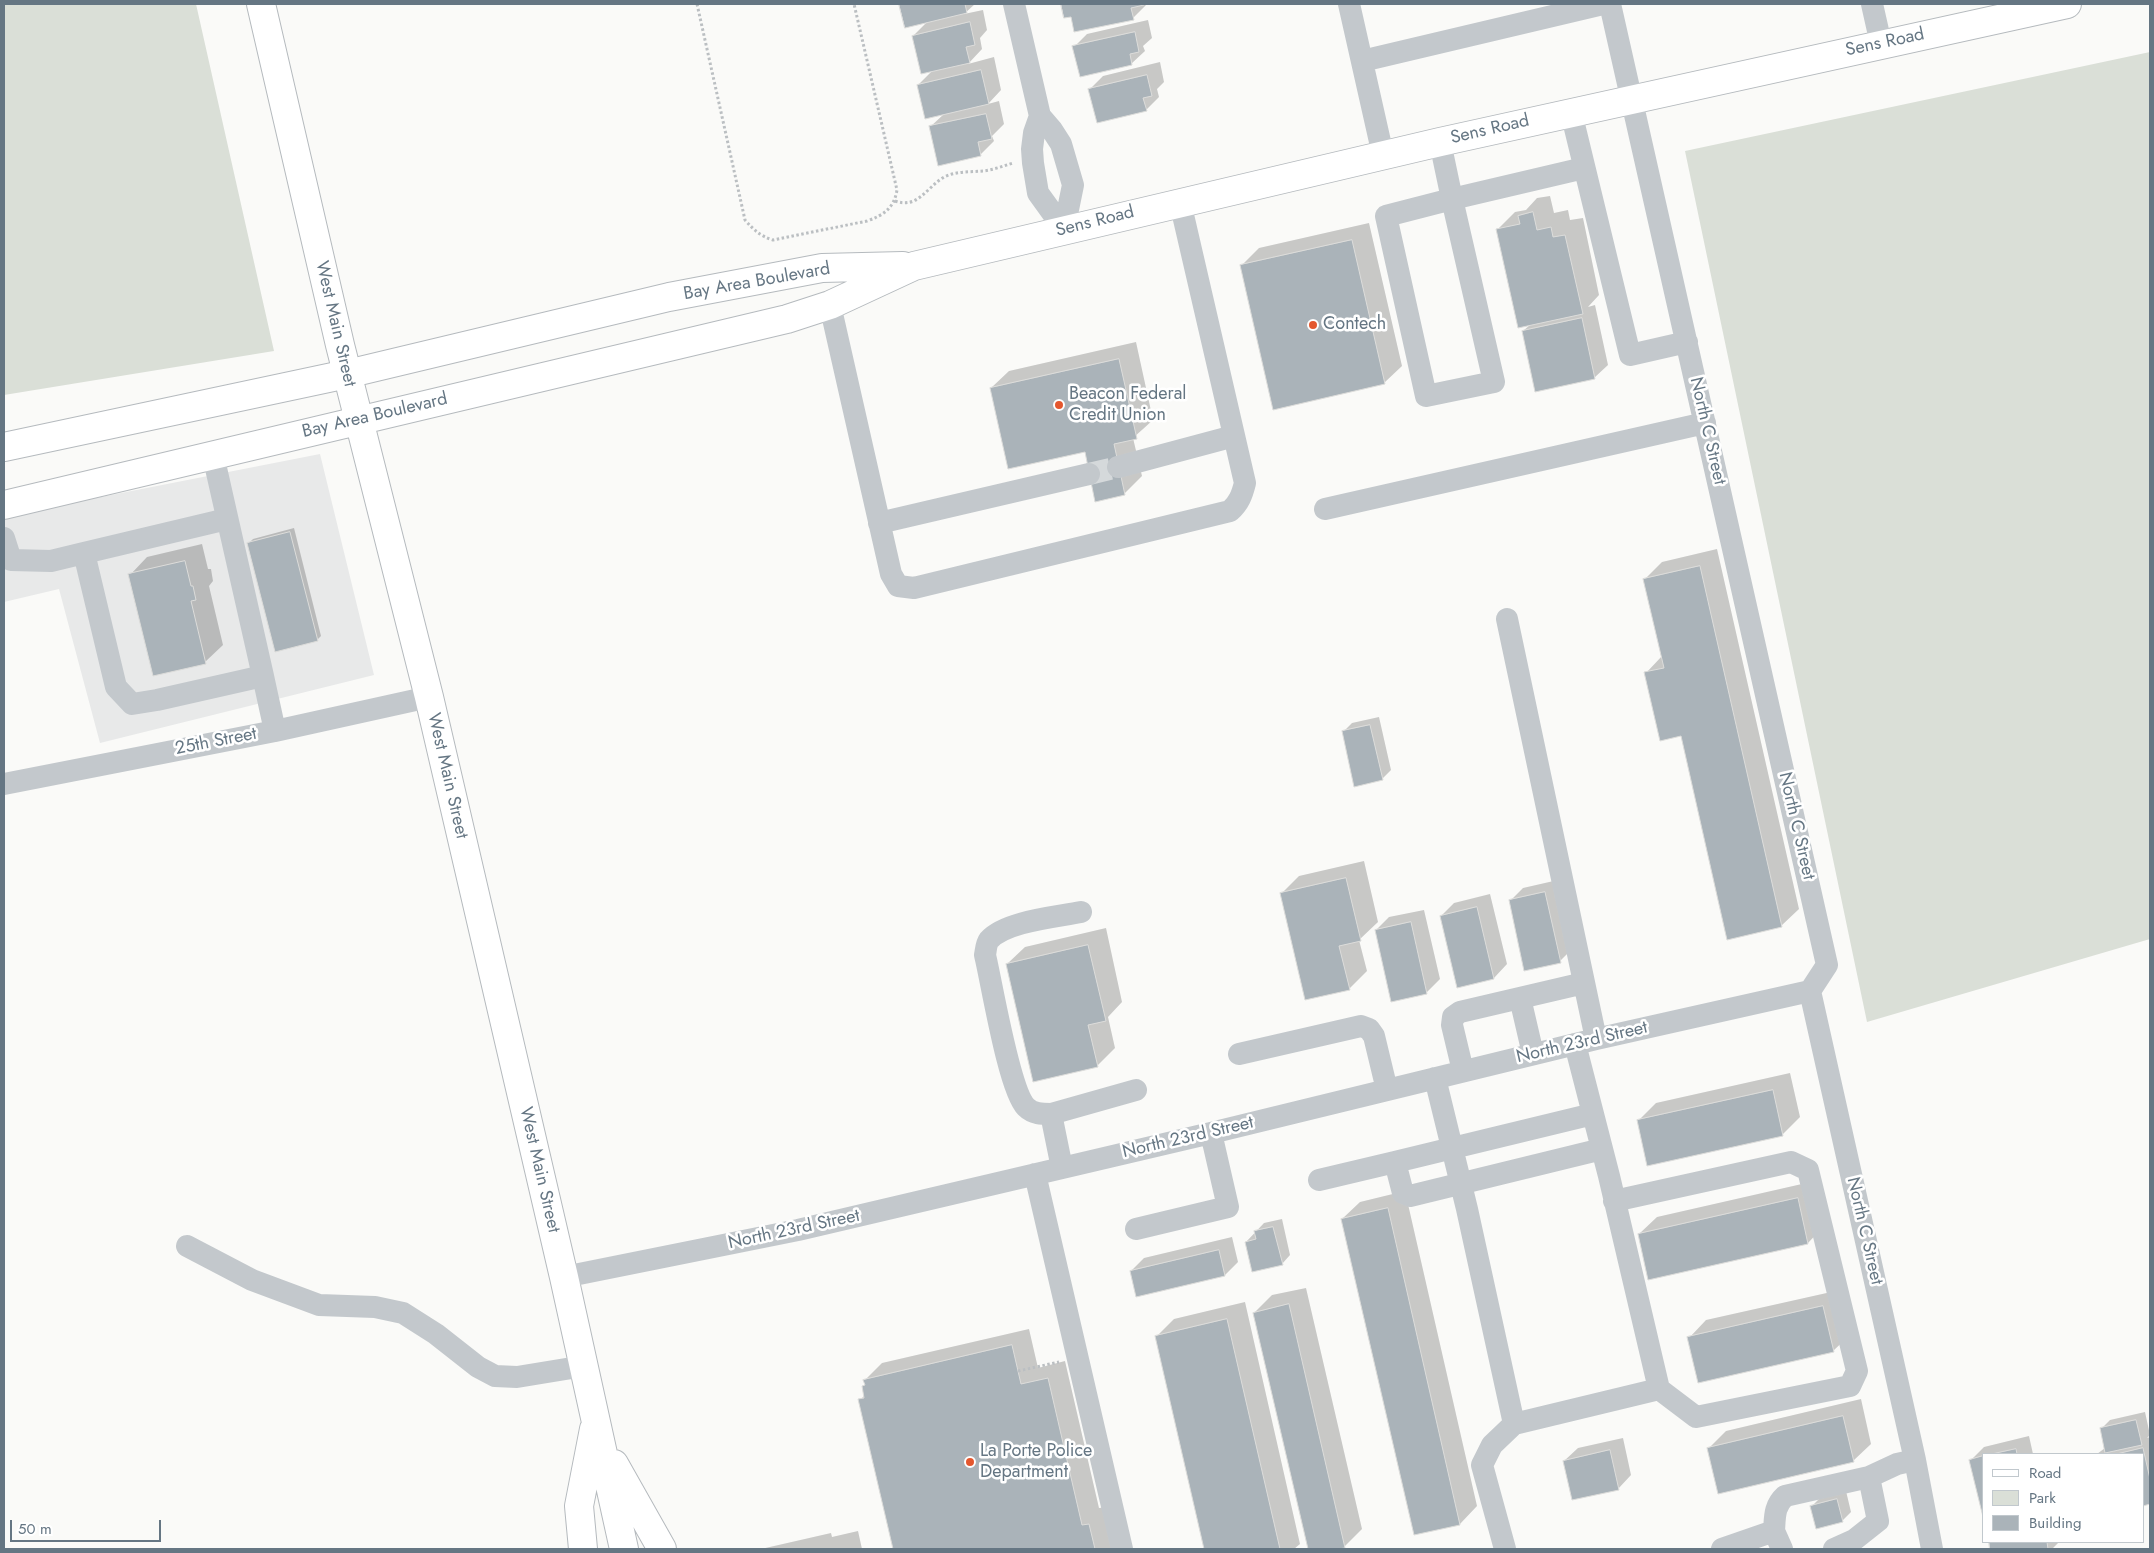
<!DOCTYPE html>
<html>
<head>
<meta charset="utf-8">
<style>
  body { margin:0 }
  #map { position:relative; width:2154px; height:1553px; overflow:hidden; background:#fafaf8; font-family:Jost,sans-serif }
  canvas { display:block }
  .frame { position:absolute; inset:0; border:5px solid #657683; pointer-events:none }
  .legend { position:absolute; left:1982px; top:1453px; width:162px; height:90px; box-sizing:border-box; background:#fff; border:1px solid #c1c8cd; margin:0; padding:6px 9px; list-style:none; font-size:15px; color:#657683 }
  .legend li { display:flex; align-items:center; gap:10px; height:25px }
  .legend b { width:25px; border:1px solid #c1c8cd }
  .scale { position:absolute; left:10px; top:1520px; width:151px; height:22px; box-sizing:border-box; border:2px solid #657683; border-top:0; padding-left:6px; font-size:15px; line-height:18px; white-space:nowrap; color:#657683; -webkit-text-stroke:4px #fff; paint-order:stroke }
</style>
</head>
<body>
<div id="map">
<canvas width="2154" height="1553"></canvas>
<div class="frame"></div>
<ul class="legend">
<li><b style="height:6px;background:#fff"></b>Road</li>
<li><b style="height:14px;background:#dadfd7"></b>Park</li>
<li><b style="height:14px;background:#aab3b9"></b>Building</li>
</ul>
<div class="scale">50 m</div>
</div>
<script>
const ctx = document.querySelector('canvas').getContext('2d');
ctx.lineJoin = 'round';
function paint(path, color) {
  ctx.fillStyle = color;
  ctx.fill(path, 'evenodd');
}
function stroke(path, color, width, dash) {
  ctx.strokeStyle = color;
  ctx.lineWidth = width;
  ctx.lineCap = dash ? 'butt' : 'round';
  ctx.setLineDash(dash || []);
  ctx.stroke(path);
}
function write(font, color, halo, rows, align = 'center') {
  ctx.font = font + ' Jost,sans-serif';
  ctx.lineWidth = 5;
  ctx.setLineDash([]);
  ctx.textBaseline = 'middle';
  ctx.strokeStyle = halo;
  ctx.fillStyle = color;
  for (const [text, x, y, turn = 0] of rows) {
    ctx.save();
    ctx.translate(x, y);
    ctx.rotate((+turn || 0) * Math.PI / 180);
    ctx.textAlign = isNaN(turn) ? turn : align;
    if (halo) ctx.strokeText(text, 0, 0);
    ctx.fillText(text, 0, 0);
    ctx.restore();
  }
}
const built = new Path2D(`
  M320,454L374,675L100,743L59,589L4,602V516Z`);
const green = new Path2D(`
  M4,4H196L274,351L4,395Z
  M2150,52V939L1867,1022L1685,151Z`);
const shadow = new Path2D(`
  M900,4H975L964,14L983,10L987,30L980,38L982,49L968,64L994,57L1001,90L988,104L999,101L1004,124L992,136L994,141L980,155L930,127L944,114L918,85L933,70L913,36L928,21L906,27Z
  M1062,4H1146V5L1133,18L1072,15L1065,17Z
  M1148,20L1152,38L1143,46L1145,51L1131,64L1074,47L1087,34Z
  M1160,62L1164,82L1157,89L1159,97L1146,110L1090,89L1103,76Z
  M1550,196L1554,213L1568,210L1570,220L1583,218L1599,295L1588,307L1595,305L1608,365L1594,378L1523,331L1531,324L1498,229L1515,212L1526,210L1537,198Z
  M1369,223L1402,366L1384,383L1241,266L1259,248Z
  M1136,342L1153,420L1133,438L1142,476L1124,494L1085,450L991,388L1009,371Z
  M294,528L321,636L317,640L249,543L253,539Z
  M202,544L208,569H211L213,581L209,586L223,645L205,662L130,575L147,557Z
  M1717,549L1799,909L1781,926L1682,735L1646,673L1662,656L1645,579L1662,562Z
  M1379,717L1391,770L1382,779L1343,732L1352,723Z
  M1364,861L1378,922L1359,940L1367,971L1349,989L1281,894L1299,876Z
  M1558,880L1573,948L1560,961L1510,901L1523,888Z
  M1490,894L1507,964L1494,978L1441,916L1454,903Z
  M1424,910L1440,979L1427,992L1392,1000L1376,930L1389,917Z
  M1106,928L1122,1002L1108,1017L1115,1048L1097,1066L1007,964L1025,947Z
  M1790,1073L1800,1117L1782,1135L1638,1121L1656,1103Z
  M1815,1181L1825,1225L1808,1243L1649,1279L1639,1234L1657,1217Z
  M1405,1191L1477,1506L1460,1524L1342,1219L1360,1202Z
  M1282,1219L1290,1255L1282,1264L1246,1242L1264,1223Z
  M1232,1237L1238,1262L1225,1275L1137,1295L1131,1271L1144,1258Z
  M1306,1288L1362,1529L1345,1546L1332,1549H1309L1254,1313L1272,1295Z
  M1840,1290L1851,1334L1833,1351L1689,1338L1706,1320Z
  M1245,1302L1300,1544L1294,1549H1206L1157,1336L1174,1319Z
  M1029,1329L1038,1368L1065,1361L1099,1508L1107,1507L1116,1549H894L860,1400L865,1395L863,1386L866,1383L865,1380L882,1363Z
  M1861,1399L1871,1444L1853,1461L1709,1448L1726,1431Z
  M2145,1412L2150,1435L2147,1438L2150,1437V1503L2143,1505V1454H2097L2105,1448L2101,1429L2110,1420Z
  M2029,1436L2033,1454H1983V1511L1971,1460L1984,1447Z
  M1623,1438L1631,1475L1618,1489L1564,1461L1578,1448Z
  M1846,1491L1851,1512L1842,1521L1812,1506L1820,1498Z
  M858,1531L862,1549H761L831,1533L832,1537Z
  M1990,1542H2059L2052,1549H1992Z`);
const building = new Path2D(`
  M899,4H965L967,13L905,28Z
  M1061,4H1144V5L1131,8L1134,20L1074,32L1071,17L1064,18Z
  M970,22L975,45L966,47L970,63L921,74L912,36Z
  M1135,32L1139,52L1130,54L1132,65L1080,77L1072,46Z
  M981,70L989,104L925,119L917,85Z
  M1147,75L1152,96L1143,98L1147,111L1097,123L1088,89Z
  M986,114L992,139L978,142L981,156L938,166L929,126Z
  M1533,212L1537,230L1551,227L1553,237L1565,235L1583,314L1518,328L1496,229L1520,224L1518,216Z
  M1352,240L1385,384L1273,410L1240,265Z
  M1582,318L1595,379L1535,392L1522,331Z
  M1119,359L1137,439L1114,444L1125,495L1095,502L1085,452L1008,469L990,388Z
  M290,532L318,641L275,652L247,543Z
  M185,561L191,586H193L196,600L191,601L206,664L153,676L128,574Z
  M1700,566L1782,927L1727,940L1681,736L1660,741L1644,672L1664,668L1643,579Z
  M1370,725L1383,780L1354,787L1342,731Z
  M1346,878L1361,941L1339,946L1350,990L1305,1000L1280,893Z
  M1545,892L1561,963L1524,971L1509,900Z
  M1477,907L1494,979L1457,988L1440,916Z
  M1411,922L1427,994L1391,1002L1375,930Z
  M1088,945L1106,1021L1088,1025L1098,1067L1033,1082L1006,964Z
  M1773,1090L1783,1136L1647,1166L1637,1120Z
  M1798,1198L1808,1244L1648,1280L1638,1234Z
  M1388,1208L1460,1525L1414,1535L1341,1219Z
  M1273,1227L1283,1265L1252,1272L1245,1242L1256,1239L1254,1231Z
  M1219,1250L1225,1276L1136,1297L1130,1271Z
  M1289,1304L1345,1548L1338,1549H1308L1253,1313Z
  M1823,1306L1834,1352L1698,1383L1687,1337Z
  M1227,1319L1280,1549H1204L1155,1336Z
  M1012,1345L1021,1384L1048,1378L1082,1525L1089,1524L1095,1549H893L858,1399L864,1398L862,1386L865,1385L863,1380Z
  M1843,1416L1854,1462L1718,1494L1707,1448Z
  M2136,1420L2142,1445L2105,1453L2100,1428Z
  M2143,1448L2150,1479V1504L2143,1506V1454H2117Z
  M2016,1449L2017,1454H1992Z
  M1610,1450L1619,1490L1572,1500L1563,1461Z
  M1983,1456V1517L1969,1460Z
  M1837,1499L1843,1522L1816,1529L1810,1506Z
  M1989,1542H2047L2048,1549H1990Z`);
const minorTunnel = new Path2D(`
  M1089,474L1118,467`);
const path = new Path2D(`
  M697,4L745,220C754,230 760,236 773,240L867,221C884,215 894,208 897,190L854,4
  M895,201C918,209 926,188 944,177C956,171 970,172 983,171C993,170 1003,166 1013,163
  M1018,1371L1059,1362`);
const minor = new Path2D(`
  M1014,4L1040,116L1052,130L1061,144L1073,185L1064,229
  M1349,4L1383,155
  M1610,4L1827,965L1810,991L1915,1460L1932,1549
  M1872,4L1881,44
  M1362,61L1603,4
  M1571,112L1630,355L1687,342
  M1040,116L1034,133L1032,149L1033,163L1038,193L1064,229
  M1440,142L1452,199L1584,168
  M1452,199L1494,382L1426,396L1386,216Z
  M830,305L891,574L898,586L914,588L1230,511C1239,503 1242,495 1245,483L1180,202
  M1118,467L1234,436
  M1325,509L1705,423
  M879,523L1089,474
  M4,538L11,560L51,561L84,553L116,687L132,704L157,700L263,676L213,455
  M84,553L227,519
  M1507,619L1596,1039
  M263,676L275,731
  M4,784L275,731L429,697
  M1081,912C1057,917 1006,921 989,940C986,944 986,950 985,955C992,984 1009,1090 1026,1107C1033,1114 1042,1114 1051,1114L1136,1090
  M1520,998L1533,1054
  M1239,1054L1361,1026L1369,1029L1374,1036L1387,1090
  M1463,1071L1452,1025L1453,1017L1460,1012L1584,983
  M1435,1078L1467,1209L1514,1424L1492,1445L1482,1465L1505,1549
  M1051,1114L1062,1168
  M1395,1162L1593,1114
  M1035,1174L1122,1549
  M1319,1180L1395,1162L1403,1193L1410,1196L1602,1149
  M1614,1201L1791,1162L1808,1170L1857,1371L1850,1386L1696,1417L1659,1389
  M1136,1229L1228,1207L1211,1133
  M187,1246L252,1280L319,1305L375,1307L403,1313L436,1334L478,1367L495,1376L517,1377L584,1366
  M564,1277L798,1230L1211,1133L1596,1039L1810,991
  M1514,1424L1659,1389L1609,1176L1575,1044
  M1774,1531C1775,1517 1774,1506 1785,1496L1869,1477
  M1722,1549L1774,1531L1782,1549
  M1834,1549L1854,1540L1878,1521L1869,1477L1897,1464L1915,1460`);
const major = new Path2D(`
  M261,4L340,345L429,697L564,1277L624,1549
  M4,447L347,374L669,297L822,268L903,266
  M4,505L787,319L830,305L914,266L1440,142L2067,4
  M614,1464L662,1549
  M583,1549L579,1506L594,1429`);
const markers = [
  [1313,325,5,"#e4572e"],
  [1059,405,5,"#e4572e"],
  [970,1462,5,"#e4572e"]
];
const streetNames = [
  ["Sens Road",1885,43,-12],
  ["Sens Road",1490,130,-13],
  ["Sens Road",1095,222,-14],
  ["Bay Area Boulevard",757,282,-10],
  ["West Main Street",335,324,77],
  ["Bay Area Boulevard",375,416,-13],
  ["North C Street",1707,431,77],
  ["25th Street",216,742,-11],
  ["West Main Street",447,776,77],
  ["North C Street",1796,826,77],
  ["North 23rd Street",1582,1043,-13],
  ["North 23rd Street",1188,1138,-13],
  ["West Main Street",539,1170,77],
  ["North 23rd Street",794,1230,-12],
  ["North C Street",1864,1231,77]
];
const poiNames = [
  ["Contech",1323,325],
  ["Beacon Federal",1069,395],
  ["Credit Union",1069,416],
  ["La Porte Police",980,1452],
  ["Department",980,1473]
];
paint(built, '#e8e9e9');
paint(green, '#dadfd7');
paint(shadow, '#0003');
paint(building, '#aab3b9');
stroke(building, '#dcdcda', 1);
stroke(minorTunnel, '#d5d9db', 22, [22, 11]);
stroke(major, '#b5babe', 30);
stroke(path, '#bbbfc2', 3, [2.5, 2.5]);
stroke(minor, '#c3c8cc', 22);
stroke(major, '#fff', 28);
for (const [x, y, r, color] of markers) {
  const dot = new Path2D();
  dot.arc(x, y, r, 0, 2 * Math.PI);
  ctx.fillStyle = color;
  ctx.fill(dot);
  stroke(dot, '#fff', 2);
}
write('18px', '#657683', '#fff', streetNames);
write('18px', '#657683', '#fff', poiNames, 'left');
</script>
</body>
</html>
